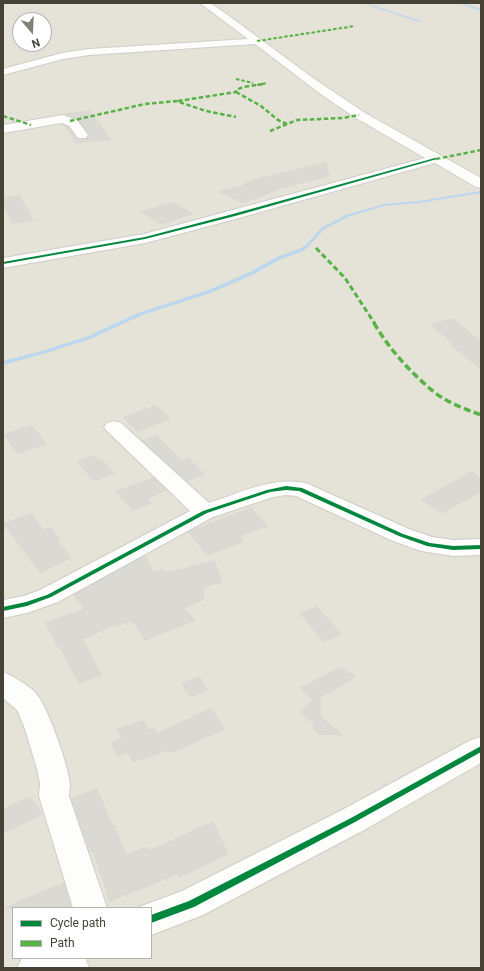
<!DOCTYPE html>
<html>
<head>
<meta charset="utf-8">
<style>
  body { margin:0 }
  #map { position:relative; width:484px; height:971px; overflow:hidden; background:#f1f0ea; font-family:Roboto,sans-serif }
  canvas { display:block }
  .frame { position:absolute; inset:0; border:4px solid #474236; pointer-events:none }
  .legend { position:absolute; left:12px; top:907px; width:140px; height:52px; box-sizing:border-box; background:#fff; border:1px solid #b5b3af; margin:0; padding:5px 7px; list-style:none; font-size:12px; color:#474236 }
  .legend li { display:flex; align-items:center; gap:8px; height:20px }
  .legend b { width:20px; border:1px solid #b5b3af }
  .north { position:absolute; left:12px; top:12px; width:40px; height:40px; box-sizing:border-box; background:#fff; border:1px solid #b5b3af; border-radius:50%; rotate:161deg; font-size:11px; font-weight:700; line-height:16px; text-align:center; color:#474236 }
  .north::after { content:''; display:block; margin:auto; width:14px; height:18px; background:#827f75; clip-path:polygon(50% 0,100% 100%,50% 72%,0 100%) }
</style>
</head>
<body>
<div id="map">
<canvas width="484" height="971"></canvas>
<div class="frame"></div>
<ul class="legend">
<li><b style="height:5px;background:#00873e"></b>Cycle path</li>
<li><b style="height:5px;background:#57b346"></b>Path</li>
</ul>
<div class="north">N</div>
</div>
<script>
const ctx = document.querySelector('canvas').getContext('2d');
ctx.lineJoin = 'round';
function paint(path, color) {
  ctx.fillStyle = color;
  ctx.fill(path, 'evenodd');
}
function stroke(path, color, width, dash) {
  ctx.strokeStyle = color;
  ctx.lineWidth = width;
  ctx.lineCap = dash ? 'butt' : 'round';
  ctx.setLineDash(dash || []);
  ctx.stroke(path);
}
const residential = new Path2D(`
  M3,3H481V968H3ZM20,20H44V44H20ZM13,908H151V958H13Z`);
const stream = new Path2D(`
  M362,3H365L421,21L419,22Z
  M458,3H461L481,9V11Z
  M481,191V193L419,203L384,206L348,217L323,230L308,247L303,251L281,259L254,274L213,292L142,315L90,339L46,353L3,365V361L42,351L86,337L138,313L209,290L250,272L277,257L299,249L306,245L321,228L346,215L384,204L419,201Z`);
const building = new Path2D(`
  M90,111L111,139L76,143L65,126L68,127L78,140H86L89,134L78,119L66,114Z
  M326,163L329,176L280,188L244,203L219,192L247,185L244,184L262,178Z
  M19,196L33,220L13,223L3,204V199Z
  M174,203L192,214L160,224L142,212Z
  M454,319L481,342V369L451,345L454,344L431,325Z
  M156,406L170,419L137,431L124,418Z
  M32,426L46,444L18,453L4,435Z
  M157,436L182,461L188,458L204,474L187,481L143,441Z
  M95,456L99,461L102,460L114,473L94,481L78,462Z
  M472,472L481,480V491L442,513L422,500Z
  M154,478L166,490L147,499L151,503L133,510L116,492Z
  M251,508L267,526L239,536L243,542L207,555L189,532Z
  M32,514L43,530L50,527L59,539L57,540L71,558L40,572L4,524Z
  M146,557L153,573L163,569L167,573L214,561L222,582L202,587L204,599L183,608L195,620L145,640L132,620L118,626L117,624L82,639L101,675L79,683L61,648L59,649L46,623L85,609L74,595L139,559Z
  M317,607L341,634L324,642L301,614Z
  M342,667L355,677L320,697V716L342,735L319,734L314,730V723L300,712L315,700L313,701L301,688Z
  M199,677L207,689L191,697L182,684Z
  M211,709L224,729L170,753L168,750L133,762L128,752L117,756L112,743L122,739L118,729L143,721L148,730L154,728L156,734Z
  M97,789L112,826L114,825L126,855L147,847L149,851L213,822L228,854L179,877L177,874L110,901L93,851L90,852L72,799Z
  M30,797L42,814L3,833V810Z
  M64,883L71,908H6Z`);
const lane = new Path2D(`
  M67,958H85L89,968H71Z`);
const street = new Path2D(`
  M200,3H210L225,13L313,78L365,113L481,178V188L476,187L435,163L239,218L145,243L3,268V258L144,234L425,158L356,118L322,95L255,44L89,55L63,59L3,75V69L62,53L89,49L248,39Z
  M63,115L77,120L88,135L86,138H78L69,126L62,123L3,133V125Z
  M114,421L121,423L209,503C240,493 275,475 308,484L409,529L432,537L453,540L481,539V555L453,556L421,551L393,541L296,496L286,495L273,497L213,517L58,602L27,613L3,618V600L24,596L40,590L190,511L107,431L104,427L107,423Z
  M3,672C13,676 32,687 38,696C49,711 68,765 70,784C70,788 69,792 69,796L107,908H73L39,796L40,784L37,769L24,726L17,710L3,698Z
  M481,737V763L364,830L203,915L151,935V908L139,907L182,891L342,810L471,740Z
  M22,958H74L70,968H17Z`);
const quietFar3 = new Path2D(`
  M257,41L355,26
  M236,79L253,83
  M257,85L267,83`);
const quietFar2 = new Path2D(`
  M236,92L261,106L278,120L287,124
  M178,101L236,92V90L243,87L263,84
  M3,116L31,125
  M70,121L145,104L176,101L206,111L236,117
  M270,131L297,120L343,118L359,115
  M436,159L481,150`);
const quietFar1 = new Path2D(`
  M316,248L345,278L375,324`);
const quiet = new Path2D(`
  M374,323C389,349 411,373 434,392C448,403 465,409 481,415`);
const cycleway = new Path2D(`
  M435,158L437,159L235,216L145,239L3,264V262L145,237L233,214Z
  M286,486L302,488L403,534L430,543L453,546L481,545V549L453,550L427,546L399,536L299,491L286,490L270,492L207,513L51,597L27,606L3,611V607L26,602L47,595L203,511L267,490Z
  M481,746V752L355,822L194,907L151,923V915L189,901L351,818Z`);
paint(residential, '#e5e2d7');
paint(stream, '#bad7f0');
paint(building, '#dbd9d3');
stroke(building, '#d9d7d0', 1);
stroke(lane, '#cfcdc8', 2);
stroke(street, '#cfcdc8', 2);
paint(lane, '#fdfdfc');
paint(street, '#fdfdfc');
stroke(quietFar3, '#57b346', 2, [3.5, 2]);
stroke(quietFar2, '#57b346', 2.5, [4.5, 2.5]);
stroke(quietFar1, '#57b346', 3, [5.5, 3]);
stroke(quiet, '#57b346', 3.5, [7, 3.5]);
paint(cycleway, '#00873e');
</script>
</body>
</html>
